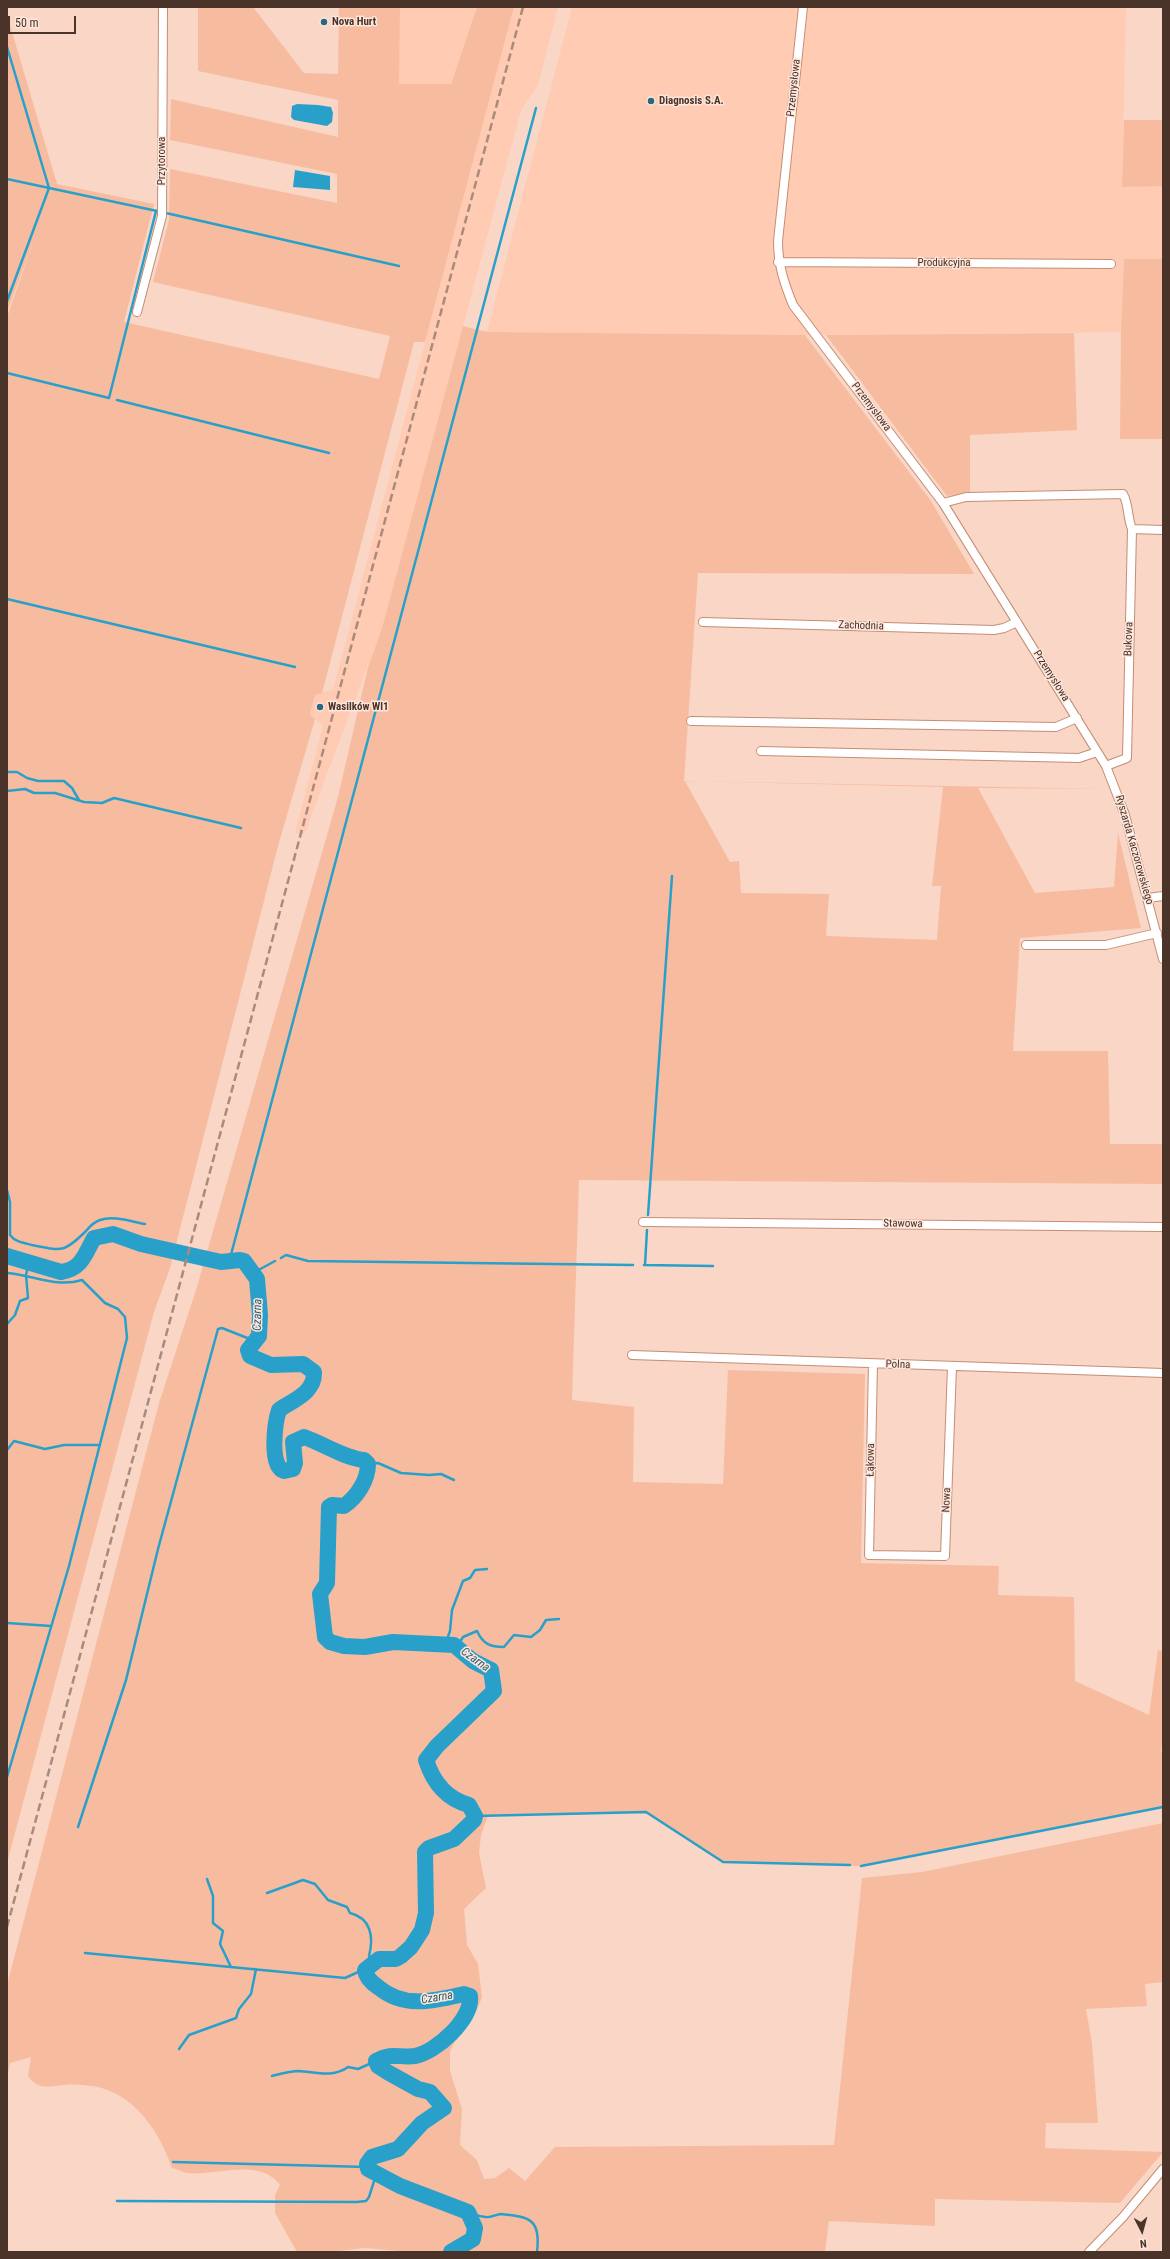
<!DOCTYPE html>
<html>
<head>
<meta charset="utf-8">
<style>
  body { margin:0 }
  #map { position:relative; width:1170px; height:2259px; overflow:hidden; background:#f9d6c6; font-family:"Roboto Condensed",sans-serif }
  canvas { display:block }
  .frame { position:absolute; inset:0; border:8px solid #4a3329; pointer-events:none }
  .north { position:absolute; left:1122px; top:2211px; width:40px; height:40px; -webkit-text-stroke:3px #fee6db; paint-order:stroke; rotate:174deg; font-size:11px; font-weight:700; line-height:16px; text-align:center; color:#4a3329 }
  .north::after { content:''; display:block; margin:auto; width:14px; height:18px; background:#4a3329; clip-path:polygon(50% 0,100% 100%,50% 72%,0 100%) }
  .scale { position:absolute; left:8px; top:16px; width:68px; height:18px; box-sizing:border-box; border:2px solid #4a3329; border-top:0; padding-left:5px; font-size:12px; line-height:14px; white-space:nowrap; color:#4a3329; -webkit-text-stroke:3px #fee6db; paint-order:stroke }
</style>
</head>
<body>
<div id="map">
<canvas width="1170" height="2259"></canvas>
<div class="frame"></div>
<div class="north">N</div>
<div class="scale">50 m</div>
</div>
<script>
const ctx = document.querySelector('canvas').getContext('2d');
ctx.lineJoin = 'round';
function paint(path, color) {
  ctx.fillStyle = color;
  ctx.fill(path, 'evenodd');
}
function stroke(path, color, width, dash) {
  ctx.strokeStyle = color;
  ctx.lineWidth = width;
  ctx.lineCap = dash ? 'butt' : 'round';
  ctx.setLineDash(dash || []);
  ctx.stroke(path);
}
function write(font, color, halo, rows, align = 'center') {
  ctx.font = font + ' "Roboto Condensed",sans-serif';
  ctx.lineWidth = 3;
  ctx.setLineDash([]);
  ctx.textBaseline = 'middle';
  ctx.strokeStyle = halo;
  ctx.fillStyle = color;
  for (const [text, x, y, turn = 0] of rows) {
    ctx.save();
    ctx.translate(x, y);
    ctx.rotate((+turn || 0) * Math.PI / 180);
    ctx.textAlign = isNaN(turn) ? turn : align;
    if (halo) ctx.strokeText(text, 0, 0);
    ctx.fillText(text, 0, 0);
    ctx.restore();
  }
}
const built = new Path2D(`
  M400,7H477L451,84H398Z
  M514,7H558L538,85L521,110L382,628L304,835L295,833L323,726L310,714L315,694L333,690Z
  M572,7H1126L1122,186H1163V259H1124L1121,332L805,335L487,332Z`);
const green = new Path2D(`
  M198,7H253L304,73L338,74L339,7H400L399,84H451L477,7H514L425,342H414L322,693L315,695L310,714L315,719L278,846L170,1268L154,1312L7,1863V317L35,237L7,312V15L57,184L154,204L124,322L379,379L390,336L153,282L169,220L170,169L337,203V174L170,140L171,99L338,137V100L198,71Z
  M1124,120H1163V186L1122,187Z
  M1124,259H1163V439H1120L1121,332Z
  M463,326L487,332L805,335L931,501L974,574L698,573L684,781L1105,789L978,788L1035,893L1114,887L1118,833L1141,928L1020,938L1013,1051H1108L1110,1144H1163V1184L579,1180L572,1400L634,1407L633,1482L723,1484L728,1370L865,1374L861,1563L999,1566L998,1595L1074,1597L1075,1681L1149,1715L1158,1650L1163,1651V1734L1161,1752H1163V1807L861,1866L723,1862L646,1812L488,1816L481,1835L479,1853L486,1888L464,1909L467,1945L478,1964L482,1997L477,2010L461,2030L450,2051V2071L462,2109L460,2145L477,2160L484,2179L495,2178L509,2168L525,2181L555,2147L834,2145L862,1878L922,1872L1163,1823V1982L1145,1984L1147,2006L1086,2009L1092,2043L1098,2123H1046L1045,2148L1163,2152L1120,2203L935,2199V2226L829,2221L825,2252H410L365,2248L331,2252H297L275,2213V2195L280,2185C260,2157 217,2176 187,2173C182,2172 177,2169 172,2168C160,2133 136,2096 98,2087C88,2085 74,2084 64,2085C49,2086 39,2091 28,2076L31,2057L10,2063L7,2079V1985L159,1403L196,1290L338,797L368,667L382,628ZM685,781L943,787L932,886H941L937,940L826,936L829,894L741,893L739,861L730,862Z
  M1074,333L1077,430L970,435V492L947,496L826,335Z`);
const water = new Path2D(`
  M297,104L318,105L331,107L333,113L332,122L327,126L294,120L291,117L292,106Z
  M295,170L330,176V190L293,187Z`);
const stream = new Path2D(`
  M7,47L49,188L7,301
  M7,179L157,211
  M166,213L399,266
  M7,373L109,398
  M109,398L156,211
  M117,400L329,453
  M7,599L295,667
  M7,772H17L27,778L38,781H64L72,788L79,800
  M7,791L25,789L34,793H55L84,802L102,803L114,798L241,828
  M7,1190L10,1202V1235C15,1242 24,1243 32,1245C62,1251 64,1253 86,1231C90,1226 94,1222 100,1220C114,1215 132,1222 145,1224
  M648,1215L672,876
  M281,1258L286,1255L308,1261L633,1265
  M229,1262L536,108
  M644,1265L713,1266
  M645,1265L647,1230
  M7,1273C33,1275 56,1288 82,1280L105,1303L118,1309L125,1317L127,1338L69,1566L7,1777
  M253,1273L275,1261
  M7,1324L15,1315L20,1301L28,1298L26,1275L29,1262
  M7,1450L14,1441L45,1449L64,1445H100
  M368,1464L378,1463L401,1473L429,1475L441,1474L454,1480
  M7,1623L51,1626
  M445,1645L450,1631L452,1610L463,1581L470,1578L475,1570L487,1569
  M457,1647L463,1637L477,1631C483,1644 490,1647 504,1647L514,1635L531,1637L540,1630L546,1620L559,1619
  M475,1816L646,1812L723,1862L850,1865
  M78,1827L126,1680L158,1549L218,1329L222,1328L255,1341
  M861,1866L1163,1807
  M207,1879L213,1896V1923L223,1931L220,1944L231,1967
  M267,1893L303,1880L315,1884L328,1900L347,1907L350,1913C371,1918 374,1937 369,1956L376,1961
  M85,1953L345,1978L367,1968
  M179,2049L189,2035L236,2018L239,2009L251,1994L256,1969
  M272,2076C280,2074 290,2071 299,2071C316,2072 333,2078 348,2067L358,2069L376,2061
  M173,2162L367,2167
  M117,2201L357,2202L366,2201L369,2197L376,2175
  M468,2212C474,2214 480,2217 486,2217C491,2218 496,2214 501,2214C530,2217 541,2219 537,2252
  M457,2249L466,2252`);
const river = new Path2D(`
  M7,1256L61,1272C82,1269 85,1254 94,1238L113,1234L141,1244L221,1262L240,1260L244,1261L257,1279L260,1315L259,1336L248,1350L250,1356L271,1365L303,1364L314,1372C315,1393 293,1400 279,1410C275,1422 269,1466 284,1471L293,1469L295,1463L293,1442L304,1437C324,1444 344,1458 364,1460L368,1464C368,1480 357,1497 344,1506L332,1505L329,1507L327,1583L320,1594L325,1637L330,1642L344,1646L365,1647L393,1642L454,1645L473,1661L491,1670L494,1691L437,1746L426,1760C433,1782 447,1799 469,1805L475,1816L474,1820L454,1839L429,1848L425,1852L426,1913L422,1930L411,1947L401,1956L396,1959H379L365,1970C366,1977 372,1983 378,1987C404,2009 433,2001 464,1994L470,1996C473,2019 435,2053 415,2056C399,2058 392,2052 376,2061L378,2066L389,2073L418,2089L430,2092L444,2108L422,2123L398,2149L372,2157L367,2164L368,2169L400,2186L468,2212L475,2228L473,2239L451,2252`);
const minor = new Path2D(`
  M803,7L778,241C778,265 784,283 793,305L943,503L1106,766L1125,815L1163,959
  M778,262L1111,264
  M137,312L162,216L163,7
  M943,503L966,497L1123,494C1129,504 1127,517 1132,529
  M703,622L994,630L1004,628L1017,622
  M691,721L1056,727L1077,718
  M761,751L1079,758L1097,752
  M1106,766L1127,758L1132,529L1163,530
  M1148,898L1163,896
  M1026,945H1106L1157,933
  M643,1222L1163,1227
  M632,1355L1163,1373
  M873,1364L869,1555L945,1556L952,1367
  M1089,2252L1123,2217L1163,2169`);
const rail = new Path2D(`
  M7,1927L523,7`);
const markers = [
  [324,22,4,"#2b677e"],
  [651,101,4,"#2b677e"],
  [320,707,4,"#2b677e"]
];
const poiNames = [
  ["Nova Hurt",332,22],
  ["Diagnosis S.A.",659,101],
  ["Wasilków Wl1",328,707]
];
const streetNames = [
  ["Przemysłowa",794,88,-84],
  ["Przytorowa",162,161,-90],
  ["Produkcyjna",944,263],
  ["Przemysłowa",871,407,53],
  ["Zachodnia",861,626,2],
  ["Bukowa",1129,639,-88],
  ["Przemysłowa",1051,676,58],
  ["Ryszarda Kaczorowskiego",1134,850,74],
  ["Stawowa",903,1224,1],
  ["Polna",898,1365,2],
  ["Łąkowa",871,1460,-89],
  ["Nowa",947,1500,-88]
];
const waterNames = [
  ["Czarna",258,1315,-89],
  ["Czarna",475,1660,36],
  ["Czarna",437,1998,-9]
];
paint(built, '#ffcbb2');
paint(green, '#f7bc9f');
paint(water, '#28a0ca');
stroke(stream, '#28a0ca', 2.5);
stroke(river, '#28a0ca', 16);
stroke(minor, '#c38e74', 10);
stroke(minor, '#fff', 8);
stroke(rail, '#a98b7e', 2.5, [8, 4]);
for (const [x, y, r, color] of markers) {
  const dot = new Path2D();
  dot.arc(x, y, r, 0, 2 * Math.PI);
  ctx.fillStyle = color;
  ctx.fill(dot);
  stroke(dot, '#fee6db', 1.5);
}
write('bold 11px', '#4a3329', '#fee6db', poiNames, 'left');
write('11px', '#4a3329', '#fee6db', streetNames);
write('italic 12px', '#245f75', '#fee6db', waterNames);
</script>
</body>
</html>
